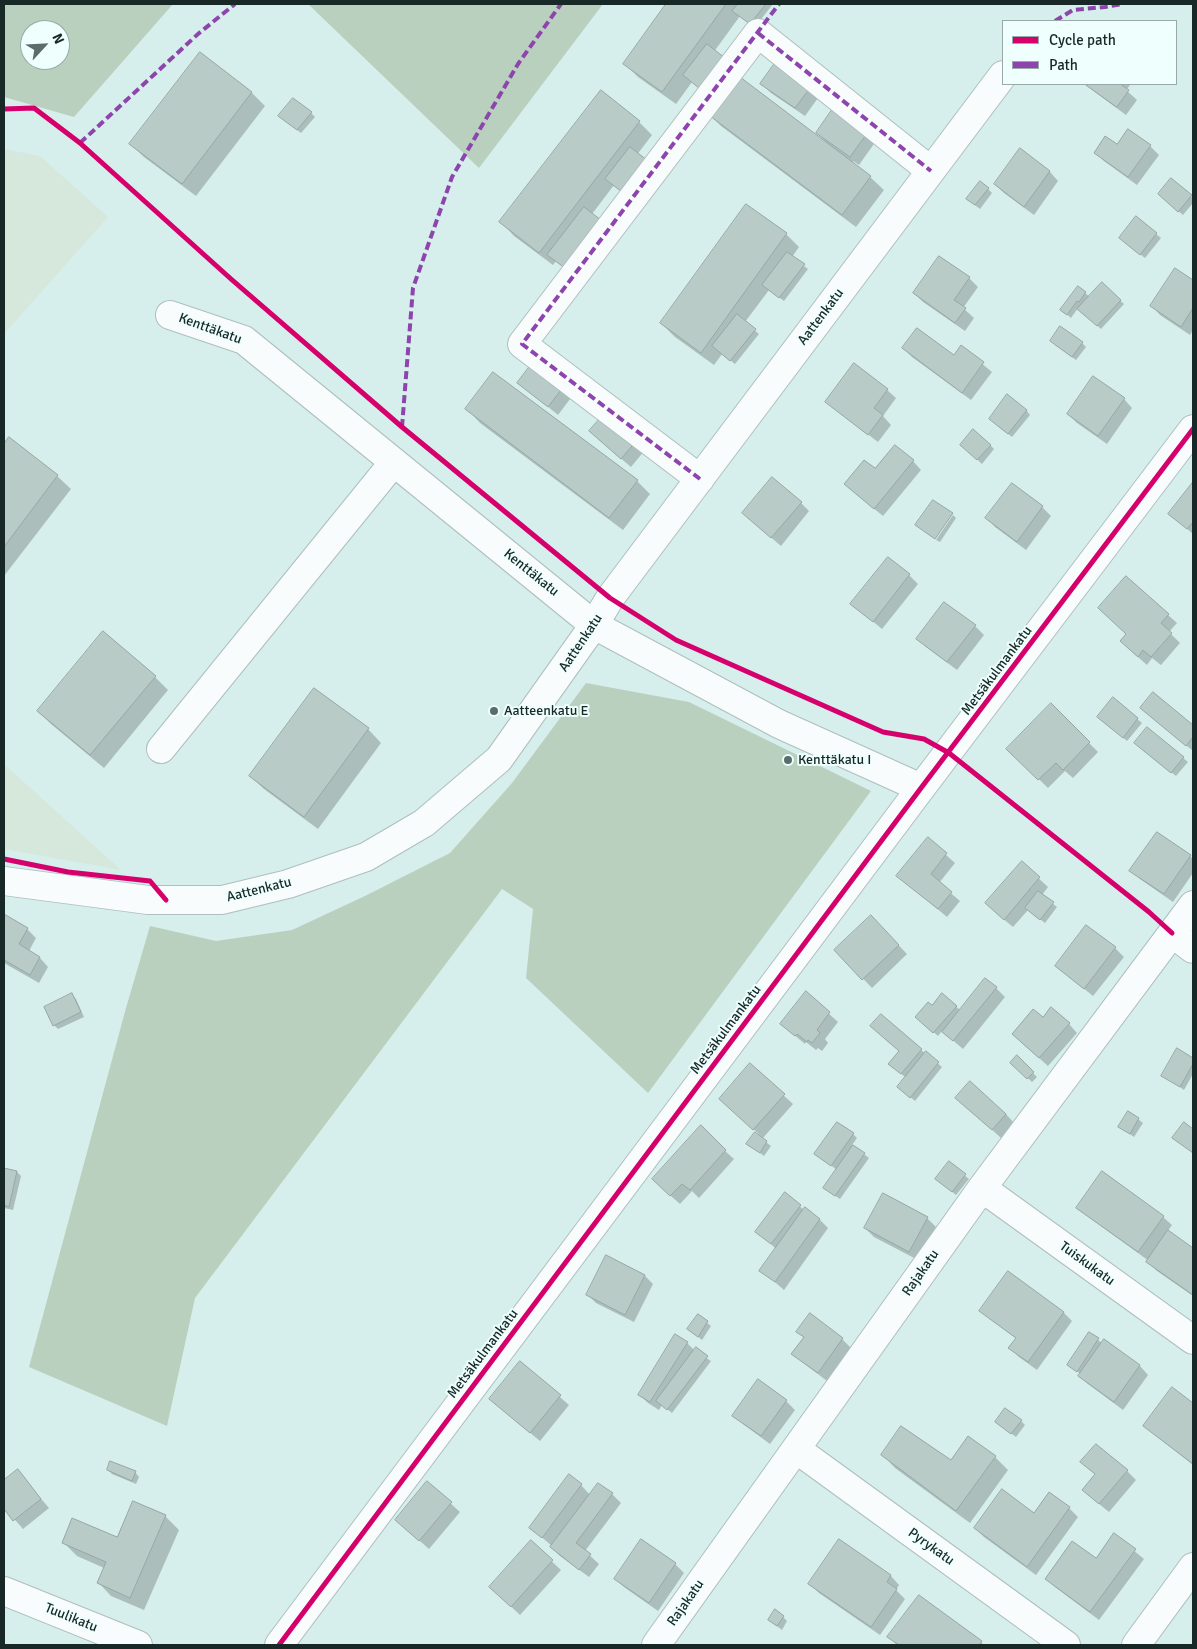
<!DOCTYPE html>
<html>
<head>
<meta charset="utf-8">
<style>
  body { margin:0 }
  #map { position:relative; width:1197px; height:1649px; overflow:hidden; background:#d6eeec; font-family:Signika,sans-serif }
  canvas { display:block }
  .frame { position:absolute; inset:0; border:5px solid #172827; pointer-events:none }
  .legend { position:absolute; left:1002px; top:20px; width:175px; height:65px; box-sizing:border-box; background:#eefffe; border:1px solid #98a9a8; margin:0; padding:6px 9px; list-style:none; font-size:15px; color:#172827 }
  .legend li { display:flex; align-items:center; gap:10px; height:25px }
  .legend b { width:25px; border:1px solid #98a9a8 }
  .north { position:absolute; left:20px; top:20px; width:50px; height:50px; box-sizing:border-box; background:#eefffe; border:1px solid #98a9a8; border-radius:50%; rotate:65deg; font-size:14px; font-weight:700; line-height:20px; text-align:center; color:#172827 }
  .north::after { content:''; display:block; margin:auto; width:18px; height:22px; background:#5a6d6c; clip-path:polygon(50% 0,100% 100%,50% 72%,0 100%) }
</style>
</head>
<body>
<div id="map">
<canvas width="1197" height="1649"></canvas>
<div class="frame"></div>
<ul class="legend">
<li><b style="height:6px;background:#d6006c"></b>Cycle path</li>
<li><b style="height:6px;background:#8e44ad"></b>Path</li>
</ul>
<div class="north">N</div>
</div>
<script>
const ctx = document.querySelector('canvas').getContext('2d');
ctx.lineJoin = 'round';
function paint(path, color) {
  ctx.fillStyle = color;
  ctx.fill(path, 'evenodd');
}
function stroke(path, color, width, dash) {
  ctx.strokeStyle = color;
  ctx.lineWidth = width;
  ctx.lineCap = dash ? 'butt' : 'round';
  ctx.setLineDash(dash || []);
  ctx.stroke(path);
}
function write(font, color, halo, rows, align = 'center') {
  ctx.font = font + ' Signika,sans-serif';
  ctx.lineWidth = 4;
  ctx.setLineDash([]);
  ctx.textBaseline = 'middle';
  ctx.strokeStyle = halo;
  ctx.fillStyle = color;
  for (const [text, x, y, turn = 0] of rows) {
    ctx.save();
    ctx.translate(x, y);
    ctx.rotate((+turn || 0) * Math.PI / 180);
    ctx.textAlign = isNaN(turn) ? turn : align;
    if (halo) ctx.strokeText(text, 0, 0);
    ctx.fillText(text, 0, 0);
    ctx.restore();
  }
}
const green = new Path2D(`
  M4,149L40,156L108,217L4,334Z
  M4,764L121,870L4,849Z`);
const forest = new Path2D(`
  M4,4H173L74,117L4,97ZM30,30H60V60H30Z
  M308,4H603L479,168Z
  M586,683L689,702L871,791L648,1093L526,978L533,909L502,889L195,1298L167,1426L29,1367L126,1008L150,926L216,941L292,930L365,896L450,853L512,783Z`);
const shadow = new Path2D(`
  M668,4H773L755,27L740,16L676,104L638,77L624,63Z
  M201,54L252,93L265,106L196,196L144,157L131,144Z
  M775,65L818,98L805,116L771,93L762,84Z
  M1084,84H1131L1126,90L1137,100L1126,115Z
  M834,109L876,141L859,165L853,161L852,163L870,177L884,190L856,227L721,126L708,113L825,143L826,142L817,133Z
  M311,113L315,117L301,133L284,120Z
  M639,122L652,135L592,214L574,276L556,261L553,265L514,236L501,222Z
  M1117,146H1150L1159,155L1137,185L1104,161L1095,152Z
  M1020,150L1050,172L1058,181L1034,215L1004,193L995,184Z
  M1172,179L1193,198V203L1183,215L1163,198Z
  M988,189L992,193L980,209L972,203Z
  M1136,218L1161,238L1145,258L1124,242Z
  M786,234L799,247L792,257L808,269L784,301L769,290L745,322L759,334L735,364L722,354L714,365L675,337L661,323Z
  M1175,270L1193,282V330L1190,335L1160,315L1152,306Z
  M969,278L978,287L963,308L974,318L965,331L923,302L914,293Z
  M1102,284L1124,304L1101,329L1078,308L1071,318L1062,310L1085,293L1090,297Z
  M1082,343L1086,347L1076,360L1055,345Z
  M962,347L992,372L971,400L912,357L903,348L954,357Z
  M534,363L573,395L558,415L519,383Z
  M887,390L896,398L883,416L891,425L878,442L836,410L827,401Z
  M1124,399L1132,408L1107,444L1077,423L1068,414Z
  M467,409L637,481L650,494L623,530L480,423Z
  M1026,410L1030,415L1012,437L994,423Z
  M605,414L645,450L631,467L599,440Z
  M9,439L57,476L71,489L4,576V446Z
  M990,445L994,449L982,464L966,449Z
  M913,461L921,470L883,516L855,493L875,470Z
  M1012,484L1042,507L1051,516L1026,550L995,527L987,518Z
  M1193,484V534L1170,514Z
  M801,503L809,511L781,546L753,522Z
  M953,515L956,518L940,542L936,540Z
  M909,575L918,584L882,629L852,604Z
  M1168,615L1177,623L1169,632L1180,643L1161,665L1152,658L1147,665L1130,650Z
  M975,626L984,635L957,670L926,647L917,638Z
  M155,677L168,690L104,768L51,724L38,711Z
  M314,689L368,729L381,743L318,829L264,789L250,776Z
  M1153,694L1193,727V751L1151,717Z
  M1113,699L1142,723L1127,741L1103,721Z
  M1051,705L1098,752L1073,778L1065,771L1048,788L1008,749Z
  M1147,729L1188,762L1176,776L1140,747Z
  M928,839L955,863L939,883L960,901L947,917L898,876Z
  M1190,856L1193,859V873L1173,902L1140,879L1131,870Z
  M1022,863L1048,887L1042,895L1057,907L1045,923L1028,910L1013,927L995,912Z
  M4,916L27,929L36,938L29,951L40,958L48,967L39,983L4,963Z
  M871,917L907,954L872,988L836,950Z
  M1115,948L1124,957L1093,996L1056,966Z
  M996,988L1005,997L963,1049L942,1031L938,1036L921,1021L943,995L961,1011Z
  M806,993L838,1022L825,1039L828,1043L822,1051L818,1048L816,1050L806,1042L805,1044L781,1024Z
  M72,995L76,999L84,1017L58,1029L54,1025Z
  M1043,1019L1069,1024L1077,1033L1048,1066L1022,1043Z
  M921,1050L942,1067L915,1101L903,1091L906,1078L890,1064Z
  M1178,1050L1193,1059V1074L1184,1090L1163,1075Z
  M1017,1057L1037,1077L1032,1082L1012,1063Z
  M750,1065L793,1104L762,1139L771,1146L764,1156L748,1144L761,1136L729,1107Z
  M966,1106L1006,1114L1014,1123L1001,1138Z
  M1138,1119L1143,1123L1134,1137L1120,1127Z
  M853,1134L857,1138L852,1145L869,1158L840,1199L829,1192L837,1170L816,1154Z
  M725,1151L734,1159L699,1198L692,1191L680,1204L662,1188Z
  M949,1163L969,1179L956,1195L941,1183Z
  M5,1170L17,1172L21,1176L13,1210L4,1208Z
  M785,1194L804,1210L820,1220L828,1228L784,1290L761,1270L776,1249L757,1231Z
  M1078,1207L1163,1217L1172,1225L1167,1232L1193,1249V1296L1157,1271L1148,1262L1149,1261L1087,1216Z
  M927,1218L936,1227L918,1260L874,1237L865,1228Z
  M1009,1273L1064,1313L1072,1321L1037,1370L1019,1357L1010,1348L1017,1339L990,1319L981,1311Z
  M645,1276L653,1284L634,1322L596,1303L587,1294Z
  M810,1315L842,1339L851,1348L827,1381L802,1362L793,1354L805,1338L798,1332Z
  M698,1316L711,1326L702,1340L693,1333Z
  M1090,1334L1102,1343L1105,1341L1140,1366L1148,1375L1123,1410L1088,1384L1079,1376L1081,1374L1073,1369Z
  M687,1343L695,1351L711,1361L672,1413L662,1405L659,1410L648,1403L639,1394Z
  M521,1363L569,1405L540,1441L500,1408Z
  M1173,1389L1193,1405V1465L1154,1434L1145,1426Z
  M786,1401L795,1410L770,1444L743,1424L734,1415Z
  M1021,1421L1025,1425L1016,1437L996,1422Z
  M917,1437L951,1461L995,1457L1008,1470L970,1523L895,1468L882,1454Z
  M1082,1462L1127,1471L1136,1480L1109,1512L1093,1499L1096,1475Z
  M108,1470L135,1472L139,1477L136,1484L112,1474Z
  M17,1471L49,1508L23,1529L4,1507V1481Z
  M428,1483L460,1512L429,1549L396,1520Z
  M581,1485L590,1495L612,1494L621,1503L585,1551L599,1564L589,1577L560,1556L551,1547L552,1546L531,1528Z
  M1050,1494L1069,1508L1078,1517L1036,1575L984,1537L975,1528L1034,1515Z
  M134,1503L165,1516L179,1530L144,1610L111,1596L98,1582L104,1568L77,1556L63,1542L118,1539Z
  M1115,1535L1144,1559L1099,1620L1055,1587L1047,1579L1096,1560Z
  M839,1541L891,1576L899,1585L896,1590L905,1599L880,1635L819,1593L810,1584Z
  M531,1542L561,1570L520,1615L499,1595Z
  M675,1564L684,1573L658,1611L624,1587L615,1579Z
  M783,1617L787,1621L782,1630L769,1620Z
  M889,1637L981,1642L984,1645H897Z`);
const building = new Path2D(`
  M666,4H726L662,92L623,64Z
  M738,4H766L750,24L732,11Z
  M707,44L725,58L700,89L683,75Z
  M200,52L252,92L182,184L129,144Z
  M775,63L810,88L795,108L760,84Z
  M736,74L871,176L842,215L706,113Z
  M1085,84H1120L1129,90L1117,107Z
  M601,90L640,121L539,253L499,222Z
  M293,98L312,112L297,130L278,116Z
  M834,107L868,132L850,157L816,133Z
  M1128,129L1151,145L1128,177L1094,153L1105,136L1117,144Z
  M630,147L647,160L622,192L605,179Z
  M1020,148L1050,171L1024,207L994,184Z
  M1171,178L1192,195L1178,212L1158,194Z
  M980,181L989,188L975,205L966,199Z
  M746,204L787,233L701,353L660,323Z
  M584,207L601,220L565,268L547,255Z
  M1136,216L1157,233L1140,255L1119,238Z
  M787,252L805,264L779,298L762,285Z
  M939,256L970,277L954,300L966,308L955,323L913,293Z
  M1175,268L1193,280V308L1181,327L1150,306Z
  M1102,282L1121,300L1097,326L1077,309Z
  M1078,286L1086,292L1079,302L1077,301L1067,315L1060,310Z
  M737,314L756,329L730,361L712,346Z
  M1060,326L1083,342L1072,357L1050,341Z
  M917,328L954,355L961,345L984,362L962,393L902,348Z
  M534,361L565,385L548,407L517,383Z
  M854,363L888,389L874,408L883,415L868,435L825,402Z
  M493,372L638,480L609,518L465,409Z
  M1093,376L1125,398L1098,436L1067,414Z
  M1007,394L1027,410L1008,434L989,419Z
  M605,413L637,440L621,459L589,431Z
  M973,429L991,445L977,460L960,445Z
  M9,437L58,475L4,547V444Z
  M895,445L914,460L874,509L844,484L864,460L875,468Z
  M772,477L802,502L771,538L742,513Z
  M1193,482V522L1187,529L1168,514Z
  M1012,483L1043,506L1017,542L985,518Z
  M933,500L953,513L935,539L915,525Z
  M888,557L910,574L873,622L850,604Z
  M1126,576L1169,614L1161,623L1172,633L1151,657L1143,650L1138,657L1120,641L1126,634L1098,608Z
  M944,602L976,625L947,662L916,639Z
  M103,631L156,676L90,755L37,711Z
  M314,688L369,728L304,817L249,776Z
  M1153,692L1193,725V737L1186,746L1140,708Z
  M1113,697L1138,718L1123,738L1097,717Z
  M1051,703L1090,742L1063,770L1056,763L1038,780L1006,749Z
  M1147,727L1184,757L1171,773L1134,743Z
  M1157,832L1191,855L1164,894L1129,871Z
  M928,837L947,853L931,874L952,892L938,909L896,876Z
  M1022,861L1040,877L1004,920L985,903Z
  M1038,891L1054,902L1040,920L1025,908Z
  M4,914L28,928L19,944L40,957L30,975L4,960Z
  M871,915L899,945L862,980L834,950Z
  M1086,925L1116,947L1084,989L1055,966Z
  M985,978L997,987L953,1041L942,1032Z
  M806,991L830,1012L817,1030L820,1033L812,1043L808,1040L807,1042L797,1034L795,1036L780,1024Z
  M72,993L81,1012L53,1026L44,1007Z
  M942,993L957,1006L933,1033L915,1017L928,1002L932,1005Z
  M1051,1007L1070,1023L1039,1058L1012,1034L1033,1009L1043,1017Z
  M881,1014L922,1049L901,1074L888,1064L899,1051L870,1026Z
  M1177,1048L1193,1058V1064L1180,1087L1161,1076Z
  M926,1051L939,1062L910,1098L897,1087Z
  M1017,1055L1034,1072L1027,1079L1010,1063Z
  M750,1063L785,1094L753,1130L719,1099Z
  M970,1081L1006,1114L992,1130L955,1098Z
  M1128,1111L1139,1118L1130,1134L1118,1127Z
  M837,1122L854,1133L831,1166L814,1154Z
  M1184,1122L1193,1129V1153L1172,1138Z
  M701,1125L726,1150L690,1190L682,1184L670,1196L652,1179Z
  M755,1132L767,1141L760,1153L746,1144Z
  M853,1145L865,1153L835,1196L823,1188Z
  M949,1161L966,1174L952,1192L935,1179Z
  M4,1168L17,1171L9,1207L4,1205Z
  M1102,1171L1164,1216L1138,1252L1076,1208Z
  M785,1192L801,1205L771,1244L755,1232Z
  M883,1193L928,1217L909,1252L864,1228Z
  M805,1207L820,1219L775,1282L759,1271Z
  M1168,1230L1193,1248V1295L1146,1262Z
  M606,1255L645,1275L625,1315L586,1295Z
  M1008,1271L1064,1312L1028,1362L1008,1348L1016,1338L979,1311Z
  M810,1313L843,1338L818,1373L791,1354L804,1337L796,1332Z
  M698,1314L708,1321L698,1337L687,1329Z
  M1089,1332L1099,1338L1077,1372L1067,1365Z
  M675,1334L688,1342L650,1402L638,1395Z
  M1104,1339L1140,1365L1114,1402L1078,1376Z
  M696,1347L708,1356L667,1410L656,1401Z
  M520,1361L561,1395L530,1433L489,1399Z
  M758,1379L787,1400L761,1436L732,1416Z
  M1172,1387L1193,1403V1464L1143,1426Z
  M1005,1408L1022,1420L1011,1434L995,1422Z
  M901,1426L951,1460L968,1436L996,1456L956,1511L881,1455Z
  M1096,1444L1128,1470L1099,1504L1082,1490L1095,1474L1080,1462Z
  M110,1461L136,1471L132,1481L107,1470Z
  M18,1469L41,1499L13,1521L4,1509V1480Z
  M569,1474L582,1484L542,1538L529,1528Z
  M427,1481L452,1502L419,1541L395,1520Z
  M598,1483L613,1493L576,1543L591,1554L579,1570L550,1547Z
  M1002,1489L1034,1513L1049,1492L1070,1507L1027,1567L974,1528Z
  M133,1501L166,1515L130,1598L97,1583L106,1562L62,1543L72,1518L117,1537Z
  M1114,1533L1136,1549L1090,1612L1045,1579L1072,1541L1096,1558Z
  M641,1539L676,1563L649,1603L614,1579Z
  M839,1539L891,1575L887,1582L897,1589L871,1627L808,1584Z
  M531,1540L553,1560L511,1607L489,1587Z
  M919,1595L982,1641L979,1645H899L887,1637Z
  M775,1609L784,1616L777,1626L768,1620Z`);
const minor = new Path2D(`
  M170,315L244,340L594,625L779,724L921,788
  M700,479L522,344L758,33L931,171
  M161,749L394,462
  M4,881L148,900H222L288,884L366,857L424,823L499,759L594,625L610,598L1003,75
  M1172,933L1193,949
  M982,1188L1193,1340
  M796,1449L1066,1645
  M4,1591L138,1645
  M279,1645L921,788L1193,429
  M656,1645L982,1188L1193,905
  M1136,1645L1193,1567`);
const quiet = new Path2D(`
  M1055,21L1073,10L1105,7L1122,4
  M758,33L931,171
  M80,143L198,34L235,4
  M402,427L413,288L452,177L518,64L561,4
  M700,479L522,344L779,4`);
const cycleway = new Path2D(`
  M4,109L34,108L80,143L231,279L402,427L610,598L676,640L883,732L924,739L949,753L1149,912L1172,933
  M4,859L68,872L150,881L166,900
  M279,1645L921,788L1193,429`);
const markers = [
  [494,711,5,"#5a6d6c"],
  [788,760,5,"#5a6d6c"]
];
const streetNames = [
  ["Aattenkatu",821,317,-53],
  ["Kenttäkatu",210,329,20],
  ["Kenttäkatu",531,573,39],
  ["Aattenkatu",581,643,-56],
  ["Metsäkulmankatu",997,671,-53],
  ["Aattenkatu",259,890,-14],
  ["Metsäkulmankatu",726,1030,-53],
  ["Tuiskukatu",1087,1264,36],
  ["Rajakatu",921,1273,-55],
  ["Metsäkulmankatu",483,1354,-53],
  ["Pyrykatu",931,1547,36],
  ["Rajakatu",686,1603,-55],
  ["Tuulikatu",71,1618,22]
];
const poiNames = [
  ["Aatteenkatu E",504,711],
  ["Kenttäkatu I",798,760]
];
paint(green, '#d6e8dc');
paint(forest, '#bad0be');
paint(shadow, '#0003');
paint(building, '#b9cbc7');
stroke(building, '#96a7a3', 1);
stroke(minor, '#adbfbe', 30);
stroke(minor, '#f9fcfc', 28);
stroke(quiet, '#8e44ad', 4, [8, 4]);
stroke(cycleway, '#d6006c', 5);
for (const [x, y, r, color] of markers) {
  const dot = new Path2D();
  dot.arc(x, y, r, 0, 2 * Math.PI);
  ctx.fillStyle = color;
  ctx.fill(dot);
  stroke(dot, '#eefffe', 2);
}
write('14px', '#172827', '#eefffe', streetNames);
write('14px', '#172827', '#eefffe', poiNames, 'left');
</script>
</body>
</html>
